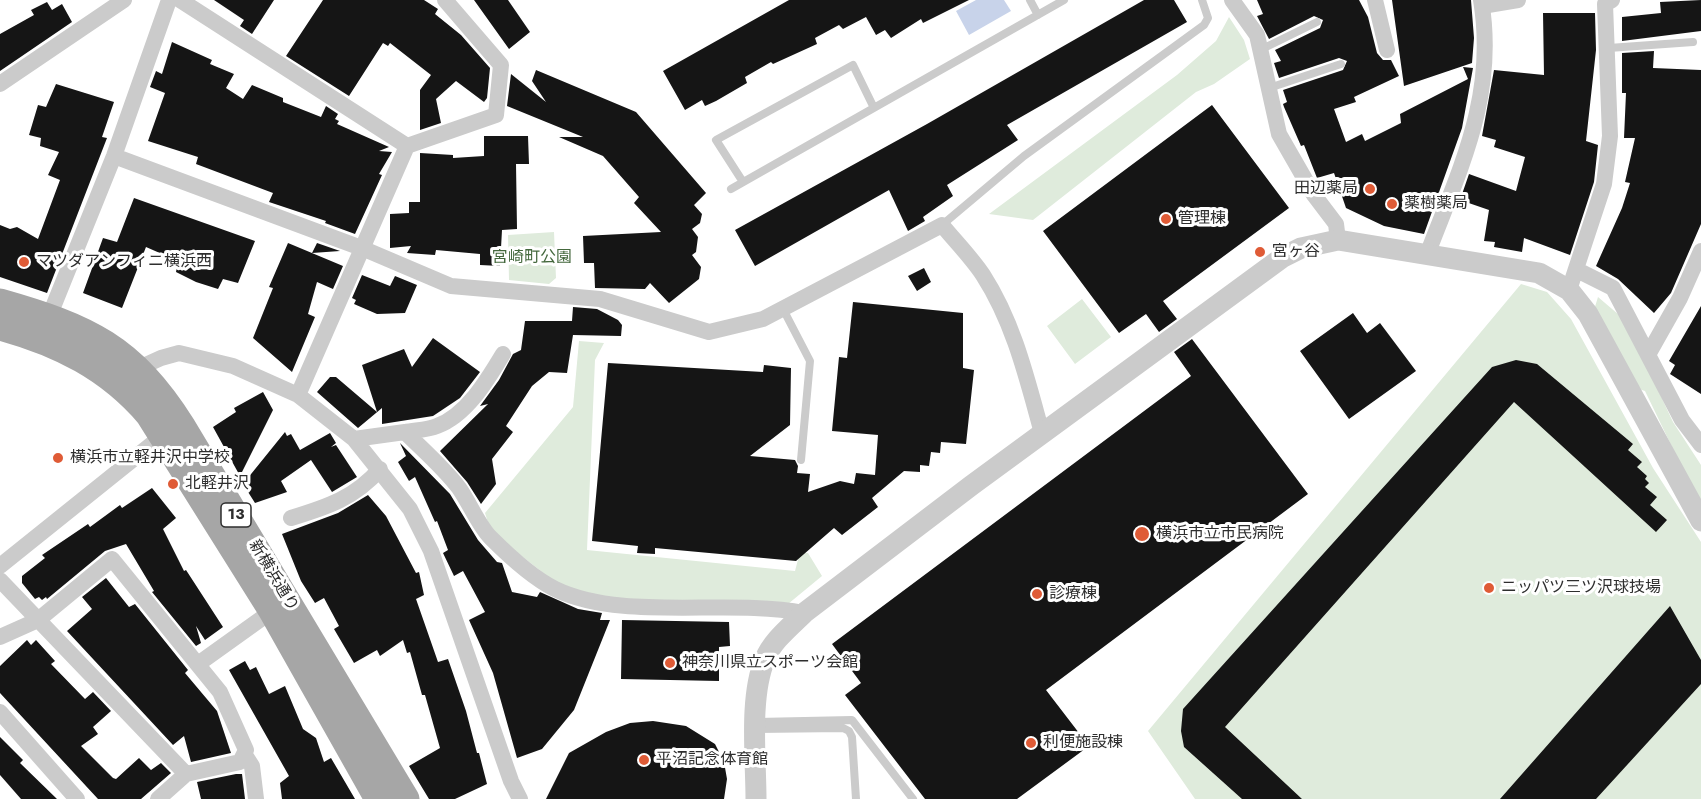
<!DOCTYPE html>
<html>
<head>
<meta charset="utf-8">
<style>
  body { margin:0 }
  canvas { display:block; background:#fff }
</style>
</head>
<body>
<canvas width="1701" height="799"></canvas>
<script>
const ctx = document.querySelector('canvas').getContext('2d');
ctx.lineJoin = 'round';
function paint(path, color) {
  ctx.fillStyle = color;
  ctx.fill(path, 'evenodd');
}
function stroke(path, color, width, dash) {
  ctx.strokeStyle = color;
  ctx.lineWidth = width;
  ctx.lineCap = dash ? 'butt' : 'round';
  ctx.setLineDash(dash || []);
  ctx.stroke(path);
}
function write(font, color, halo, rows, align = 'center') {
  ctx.font = font + ' Jost,"Noto Sans JP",sans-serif';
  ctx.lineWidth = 6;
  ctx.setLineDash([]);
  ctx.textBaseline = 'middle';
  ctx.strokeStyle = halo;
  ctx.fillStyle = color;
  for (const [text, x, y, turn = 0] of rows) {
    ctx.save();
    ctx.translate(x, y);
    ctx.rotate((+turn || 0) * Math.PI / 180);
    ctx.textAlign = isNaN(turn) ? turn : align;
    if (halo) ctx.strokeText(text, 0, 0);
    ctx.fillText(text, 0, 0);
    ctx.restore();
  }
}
const green = new Path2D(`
  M1229,17L1244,40L1250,59L1214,84L1196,92L1033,220L989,214L1177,75L1216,41Z
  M554,232L556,278L549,284L509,280L508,235Z
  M1521,284L1547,292L1571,319L1653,468L1701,542V799H1195L1148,731Z
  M1598,297L1625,320L1673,422L1701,465V507L1645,391L1633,387L1594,310Z
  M1082,299L1111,337L1075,364L1047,326Z
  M579,341L604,343L595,360L587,550L795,571L800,552L808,553L822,576L788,604L599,600L556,583L491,532L485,513L573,407Z`);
const water = new Path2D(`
  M976,0H1004L1011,11L969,35L956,11Z`);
const building = new Path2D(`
  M214,0H274L252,34L240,26L244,20Z
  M323,0H424L438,9L435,14L461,35L490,68L487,98L484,102L456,81L436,99L441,123L420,130V90L431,75L390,43L388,46L383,43L349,96L286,56Z
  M474,0H508L530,32L509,49Z
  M789,0H969L923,23L921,19L891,38L885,30L876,35L866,17L843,29L839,25L815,38L817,44L773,64L771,62L745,77L747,83L716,101L705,106L702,100L685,110L663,71Z
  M1144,0H1174L1187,22L1007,125L1018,140L947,185L953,196L923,217L925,221L908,231L889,190L755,266L735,230L927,124Z
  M1257,0H1359L1368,17L1377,53L1383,60H1391L1399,76L1354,97L1356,102L1334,109L1346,142L1362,134L1365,141L1401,123L1400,114L1468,79L1463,67L1473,68L1462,128L1424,234L1384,226L1346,208L1334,173L1317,178L1304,145L1301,146L1284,107L1283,104L1287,102L1283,90L1343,70L1347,61L1339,58L1279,78L1274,63L1281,61L1275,50L1320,28L1323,20L1314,16L1269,39L1257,16L1263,14Z
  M1392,0H1471L1474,38L1472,63L1404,86Z
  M1701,0V31L1622,41V17L1661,13L1660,2Z
  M47,2L52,10L62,4L72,22L0,71V34L34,15L31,10Z
  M1543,13H1595L1596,50L1586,141L1598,145L1594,182L1570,255L1524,238L1522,252L1494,247L1495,242L1484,241L1489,210L1460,200L1469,174L1516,191L1525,157L1494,147L1496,140L1482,136L1494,70L1544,75Z
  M172,42L212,60L210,64L234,74L226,88L243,99L252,85L283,98V102L321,117L326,106L338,114L335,119L339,121L337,124L389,147L379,151L392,152L379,174L382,175L355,234L325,223L326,221L269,202L273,193L196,164L198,157L148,141L165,93L150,87L156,71L162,74Z
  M1654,51L1653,68L1701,70V224L1671,293L1654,313L1618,279L1596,266L1622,208L1630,183L1625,182L1635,138H1624L1626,93H1622V53Z
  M536,70L636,112L706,193L694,205L702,214L700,223L692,229L698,237L696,252L692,255L701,267L699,279L669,303L650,283L645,289L595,288L594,263H584L583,236L661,232L634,203L639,197L603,156L559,137H583L507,106L511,74L546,102L532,81Z
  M56,84L114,102L102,137L107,138L47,293L0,277V225L10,229L17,227L38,239L60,180L48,175L59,152L40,146L41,138L29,135L38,105L46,107Z
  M1212,105L1289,208L1163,301L1177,319L1159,332L1146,314L1119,333L1043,231Z
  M484,136H528L529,164H516L517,229L502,230L500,266L480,265V254L436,250L435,255L407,253L411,246L390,248V214L409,213V202H420V153L453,155V158L484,156Z
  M134,198L255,241L238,283L223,279L218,289L196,282L176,272L178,261L146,247L122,308L83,293L103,238L117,242Z
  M288,243L343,266L333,289L317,282L308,314L315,317L292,372L253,338L273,288L269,287Z
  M317,243L340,251L312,253Z
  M924,268L931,282L917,291L908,276Z
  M362,275L390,286L395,276L417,285L405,313L377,314L354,304L356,300L352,298Z
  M853,302L963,313V368L974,370L966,444L941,442L940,453L931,452L929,466L920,465V472L904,471L872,498L878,507L842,535L834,528L796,561L655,548V554L637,553L638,546L592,541L608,363L763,372L764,365L791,368L790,425L750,456L795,460L798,466L797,473L810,474L808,492L840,481L854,484L856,473L875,475L878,435L832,431L839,357L847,358Z
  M1701,306V394L1670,374L1675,365L1669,361Z
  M573,307L597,309L618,320L622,325L621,336L573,335L567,373L549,372L532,386L506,426L513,432L492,459L496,484L481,504L467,482L440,451L488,404L480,406L499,380L513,354L521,350L525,321H572Z
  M1353,313L1367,333L1380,323L1416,371L1349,419L1300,351Z
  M433,338L480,372L460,398L433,416L382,424V408L358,428L317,392L330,377H336L377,412L362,365L404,349L412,367Z
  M1192,339L1308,494L1046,690L1089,746L1017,799H925L845,695L861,683L832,644L1191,376L1174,352Z
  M1516,360L1537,364L1633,444L1628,450L1642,462L1637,467L1647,476L1645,479L1649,483L1645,487L1657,497L1650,505L1667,520L1656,532L1514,402L1225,727L1302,799H1242L1184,747L1181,731L1183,709L1492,367Z
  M263,392L273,410L240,476L213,427L236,412L234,408Z
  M285,432L287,436L291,434L300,450L330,433L336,443L331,447L336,445L357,477L332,492L311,460L281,481L287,492L255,503L243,484Z
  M400,443L450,494L478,540L497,562L502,563L512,592L537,597L540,592L578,609L602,613L600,620H610L574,710L542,749L517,758L493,673L469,620L485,612L463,571L454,576L443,553L448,550L437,521L435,522L415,477L409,481L398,462L406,456Z
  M152,488L176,518L163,529L184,571L186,570L223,627L205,640L196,626L201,643L196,646L152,592L154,591L126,544L105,551L47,599L46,597L42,600L39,597L35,599L22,583V576L45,558L42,555L88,524L90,527L120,505L122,508Z
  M368,495L386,516L416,573L419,572L424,595L416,599L438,662L448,659L466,711L477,753H479L487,784L455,799H429L409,766L440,748L425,695H422L410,652L407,653L403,640L380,656L377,650L354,663L334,629L339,626L324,598L315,603L301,581L282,534L338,513Z
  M106,578L129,607L135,604L188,670L185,673L217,711L231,753L191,762L184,736L173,745L67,631L92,609L82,597Z
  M1670,606L1701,660V684L1596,799H1500Z
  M622,620L729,622L730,646L719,647V681L621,679Z
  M27,640L31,645L36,640L55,661L51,664L85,699L93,692L111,711L93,727L98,734L81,746L113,778L116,779L139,758L151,770L161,763L171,773L141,799H98L0,693V666Z
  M245,661L250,670L256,667L269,694L285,686L303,729L316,738L324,762L331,758L355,799H282L280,783L289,776L229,670Z
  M653,721L686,726L715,744L724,762L727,779L724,799H546L569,753L606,732L630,723Z
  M0,737L23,760L20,763L57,799H21L0,775Z
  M236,774H242L245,799H201L197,782Z`);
const service = new Path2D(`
  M1030,0L1038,15
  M1609,48L1693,42
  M1260,50L1317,22
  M1269,88L1341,64
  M743,182L716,140L853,65L874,108
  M731,189L1064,0
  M942,225L1024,156L1204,25L1208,18L1202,0
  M783,309L810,361L801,460
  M757,722L852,720L913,799
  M756,729L843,728L849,731L852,737L856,799`);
const minor = new Path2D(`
  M180,0L407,146L298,395
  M1232,0L1257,35L1279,134L1314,195L1336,224L1338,240
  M1375,0L1387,50
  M1482,6L1518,0
  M0,84L124,0
  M407,146L496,115L501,65L445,0
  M114,156L364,249L451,286L600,299L709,332L763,319L942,225C955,241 971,257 983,275C1014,323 1027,379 1042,433
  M1427,255C1460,168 1497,96 1481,0
  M1577,270L1613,288L1682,420L1701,445
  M1569,290L1604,184L1610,136L1605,4L1612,0
  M49,317L114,156L169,0
  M1649,353L1680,298L1701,251
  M139,368L161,358L179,353L233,366L298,395L354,439L410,509L431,551L511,781L520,799
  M405,432C415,430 428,430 437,426C467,415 488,379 503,354
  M354,439L405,432C423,450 444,468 459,488C469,502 480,528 491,538C509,556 533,578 555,589C623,622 727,598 804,613
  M291,518C327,507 355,498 380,469
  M0,566L162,436
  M0,580L186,774
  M0,637L38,620L112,559L220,692L246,750L240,762L186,774L158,799
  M198,664L272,611
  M0,712L77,799
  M245,755L252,766L256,799`);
const tertiary = new Path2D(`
  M756,799C756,758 749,697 765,659C772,641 790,627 804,613L972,485L1283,257L1301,248L1338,240L1539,273L1569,290L1588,314L1701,521`);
const primary = new Path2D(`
  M0,302C88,327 132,347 182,426L406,799
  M0,327C59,343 109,368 149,415L272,611L378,799`);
const markers = [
  [1370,189,6,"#df5b36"],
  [1392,204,6,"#df5b36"],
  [1166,219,6,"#df5b36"],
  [1260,252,6,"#df5b36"],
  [24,262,6,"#df5b36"],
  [58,458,6,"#df5b36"],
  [173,484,6,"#df5b36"],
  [1142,534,8,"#df5b36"],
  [1489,588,6,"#df5b36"],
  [1037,594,6,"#df5b36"],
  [670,663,6,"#df5b36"],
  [1031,743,6,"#df5b36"],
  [644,760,6,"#df5b36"]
];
const shields = [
  [236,515,30]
];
const shieldNames = [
  ["13",236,515]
];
const poiNames = [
  ["田辺薬局",1358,189,"right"],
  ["薬樹薬局",1404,204],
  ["管理棟",1178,219],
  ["宮ヶ谷",1272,252],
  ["マツダアンフィニ横浜西",36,262],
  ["横浜市立軽井沢中学校",70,458],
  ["北軽井沢",185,484],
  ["横浜市立市民病院",1156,534],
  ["ニッパツ三ツ沢球技場",1501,588],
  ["診療棟",1049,594],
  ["神奈川県立スポーツ会館",682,663],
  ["利便施設棟",1043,743],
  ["平沼記念体育館",656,760]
];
const parkNames = [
  ["宮崎町公園",532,258]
];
const streetNames = [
  ["新横浜通り",273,576,59]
];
paint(green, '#dfebdc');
paint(water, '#c8d3ea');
paint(building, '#151515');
stroke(service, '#cbcbcb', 8);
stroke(minor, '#cbcbcb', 16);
stroke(tertiary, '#cbcbcb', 21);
stroke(primary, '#a6a6a6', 27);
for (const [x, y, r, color] of markers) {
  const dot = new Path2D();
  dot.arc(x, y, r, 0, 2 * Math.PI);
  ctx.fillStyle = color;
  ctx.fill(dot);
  stroke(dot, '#fff', 2);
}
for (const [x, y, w] of shields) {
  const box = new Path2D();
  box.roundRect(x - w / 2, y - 12, w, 24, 4.5);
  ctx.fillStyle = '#fff';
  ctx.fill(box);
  stroke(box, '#2e2e2e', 1.5);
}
write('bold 15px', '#2e2e2e', null, shieldNames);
write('16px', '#2e2e2e', '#fff', poiNames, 'left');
write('16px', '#44683d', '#fff', parkNames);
write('16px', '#2e2e2e', '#fff', streetNames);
</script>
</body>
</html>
